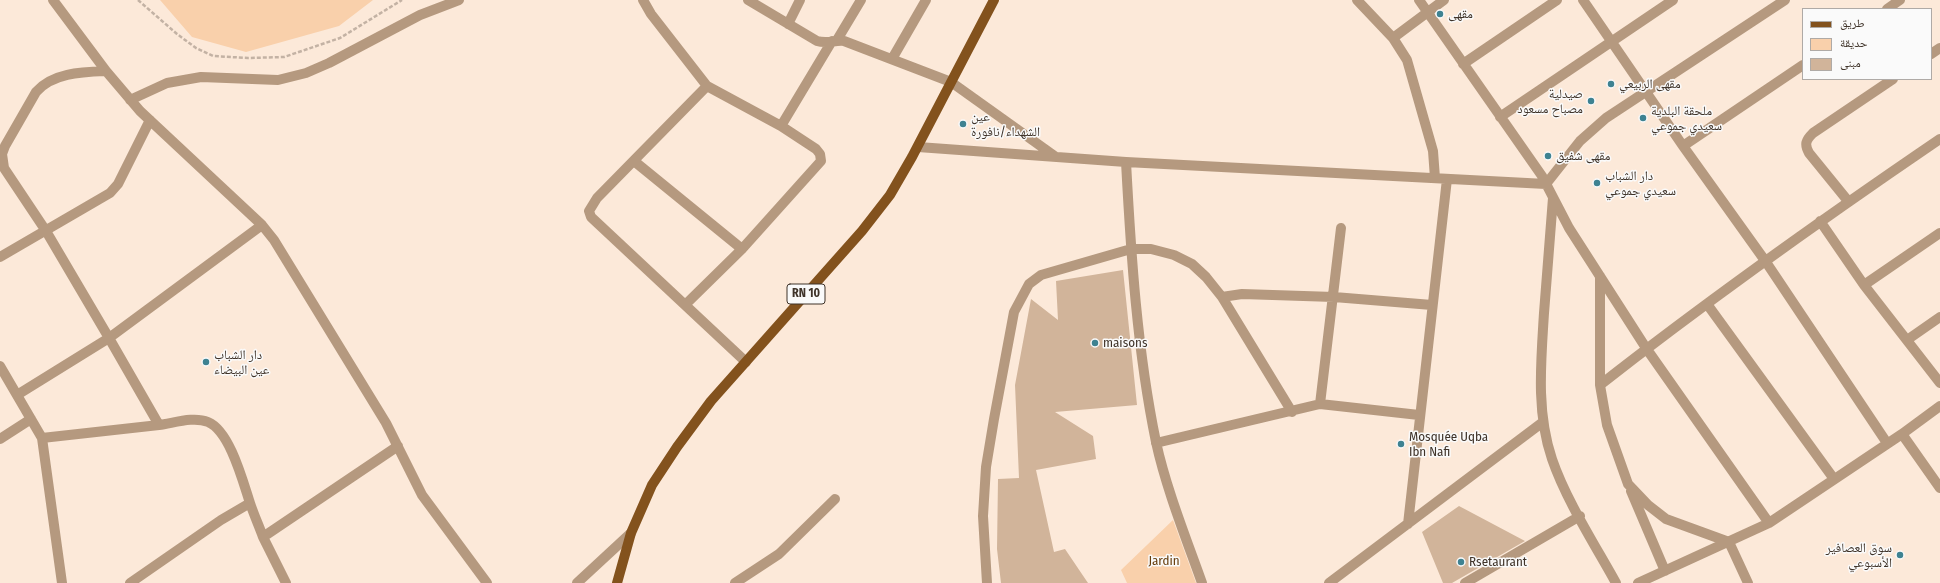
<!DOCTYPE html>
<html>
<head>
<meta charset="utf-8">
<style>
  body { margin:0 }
  #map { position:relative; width:1940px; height:583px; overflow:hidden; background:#fce9d9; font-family:"Fira Sans Condensed","Noto Naskh Arabic",sans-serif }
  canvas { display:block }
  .legend { position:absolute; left:1802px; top:8px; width:130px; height:72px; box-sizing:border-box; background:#fafafa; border:1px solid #afaaa6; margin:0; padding:5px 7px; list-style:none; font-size:12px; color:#3f3329 }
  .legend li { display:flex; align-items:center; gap:8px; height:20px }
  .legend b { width:20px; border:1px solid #afaaa6 }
</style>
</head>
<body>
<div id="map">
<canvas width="1940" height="583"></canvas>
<ul class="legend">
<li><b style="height:5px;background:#83521d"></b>طريق</li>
<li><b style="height:11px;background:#f9d0ab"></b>حديقة</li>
<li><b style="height:11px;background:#d1b49a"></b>مبنى</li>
</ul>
</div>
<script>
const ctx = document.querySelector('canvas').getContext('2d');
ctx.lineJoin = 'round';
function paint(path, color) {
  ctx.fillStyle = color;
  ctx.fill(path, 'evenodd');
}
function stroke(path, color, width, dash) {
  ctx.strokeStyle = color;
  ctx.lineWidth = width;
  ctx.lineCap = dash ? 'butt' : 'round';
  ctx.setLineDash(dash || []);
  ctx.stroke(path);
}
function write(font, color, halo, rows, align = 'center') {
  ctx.font = font + ' "Fira Sans Condensed","Noto Naskh Arabic",sans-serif';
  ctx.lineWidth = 3;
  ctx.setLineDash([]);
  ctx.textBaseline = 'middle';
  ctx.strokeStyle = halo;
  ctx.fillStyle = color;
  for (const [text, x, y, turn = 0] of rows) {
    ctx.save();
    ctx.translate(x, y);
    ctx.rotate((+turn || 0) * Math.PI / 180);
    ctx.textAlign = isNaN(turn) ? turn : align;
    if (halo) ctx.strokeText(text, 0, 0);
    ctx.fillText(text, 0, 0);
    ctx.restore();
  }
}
const green = new Path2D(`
  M160,0H373L339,26L246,52L192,37Z
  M1173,520L1196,583H1127L1121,570Z`);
const building = new Path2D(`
  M1123,270L1137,405L1055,412L1093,436L1096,459L1036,470L1054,552L1065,549L1088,583H1001L997,549L998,479L1019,478L1015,385L1031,299L1058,320L1056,281Z
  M1459,506L1525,541L1452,583H1443L1422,532Z`);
const path = new Path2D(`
  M138,0L177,34L196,48L213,56L248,58L284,57L340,38L402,0`);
const minor = new Path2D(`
  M53,0L106,71L140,111L262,225L274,240L386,423L422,495L487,583
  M643,0L651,14L707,86L597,198L589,211L591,217L746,362
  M748,0L817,41C827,44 835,40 844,41L951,82L1056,157
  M1357,0L1393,38L1407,60L1433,151L1435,178
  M1419,0L1542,176L1569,228L1646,348L1769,523
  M1583,0L1683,146L1766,262L1887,443
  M1887,9L1900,0
  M788,24L800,0
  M1393,38L1444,0
  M837,40L861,0
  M1931,54L1940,48
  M892,59L926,0
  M1463,64L1557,0
  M707,86L781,126
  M130,100L167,83L201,77L278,80L306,73L329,63L420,15L459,0
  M1500,117L1673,0
  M1683,146L1803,65
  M918,147L1126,162L1546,184L1580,141L1606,118L1785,0
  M634,161L742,249
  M1126,162C1131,255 1137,350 1156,442C1166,488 1186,538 1202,583
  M1553,198C1550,237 1547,275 1544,313C1541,362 1536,412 1552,459C1566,500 1595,545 1616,583
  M1848,201L1809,153C1804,144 1806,140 1813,133L1893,79
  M1820,221L1864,285L1940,383
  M262,225L109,338L159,425C174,423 194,416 208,422C230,431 243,482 250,503C254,515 259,526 263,537
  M0,257L110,193L118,184L150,120
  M1864,285L1940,233
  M1222,297L1242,294L1334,297L1432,305
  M1707,304L1834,479
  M685,305L742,249L821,161L820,154L816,149L781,126L832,41
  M1907,340L1940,317
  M0,366L42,438L62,583
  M1600,385V276
  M17,395L109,338L46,231L4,168L2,154L5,146L36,92C52,73 81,72 106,71
  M1320,404L1419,415
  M1902,434L1940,488
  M42,438L159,425
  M0,439L31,419
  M1156,443L1320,404L1341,228
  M1631,491L1665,571
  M1408,524L1447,179
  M130,583L221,520L250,503
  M286,583L263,537L398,446
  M577,583L631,533
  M735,583L779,554L835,499
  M987,583L983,516L986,467L994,419L1014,312L1029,284L1041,275L1131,249H1151L1174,255L1192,264L1206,277L1222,297L1292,412
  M1329,583L1543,422
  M1465,583L1580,516
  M1638,583L1769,523L1902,434L1940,406
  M1748,583L1729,542L1666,519L1648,505L1628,484L1607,425L1600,385C1710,299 1824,218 1940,139`);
const major = new Path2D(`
  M617,583L631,533L652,485L677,447L711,401L862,231L890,195L912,157L994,0`);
const markers = [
  [1440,14,4,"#3e8291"],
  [1611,84,4,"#3e8291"],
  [1591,101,4,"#3e8291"],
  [1643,118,4,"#3e8291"],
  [963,124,4,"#3e8291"],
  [1548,156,4,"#3e8291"],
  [1597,183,4,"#3e8291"],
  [1095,343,4,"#3e8291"],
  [206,362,4,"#3e8291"],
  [1401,444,4,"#3e8291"],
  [1900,555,4,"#3e8291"],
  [1461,562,4,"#3e8291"]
];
const shields = [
  [806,294,38]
];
const shieldNames = [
  ["RN 10",806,294]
];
const poiNames = [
  ["مقهى",1448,14],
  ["مقهى الربيعي",1619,84],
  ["صيدلية",1583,94,"right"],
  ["مصباح مسعود",1583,109,"right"],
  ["ملحقة البلدية",1651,111],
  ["سعيدي جموعي",1651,126],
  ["عين",971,117],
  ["الشهداء/نافورة",971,132],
  ["مقهى شفيق",1556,156],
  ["دار الشباب",1605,176],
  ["سعيدي جموعي",1605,191],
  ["maisons",1103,343],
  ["دار الشباب",214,355],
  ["عين البيضاء",214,370],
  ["Mosquée Uqba",1409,437],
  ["Ibn Nafi",1409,452],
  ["سوق العصافير",1892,548,"right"],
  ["الأسبوعي",1892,563,"right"],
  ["Rsetaurant",1469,562]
];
const parkNames = [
  ["Jardin",1164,561]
];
paint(green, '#f9d0ab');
paint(building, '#d1b49a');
stroke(path, '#c3b2a4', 2.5, [4, 2]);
stroke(minor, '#b5997f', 10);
stroke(major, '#83521d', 10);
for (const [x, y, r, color] of markers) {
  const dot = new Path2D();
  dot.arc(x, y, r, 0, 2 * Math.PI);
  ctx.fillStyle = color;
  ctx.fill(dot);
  stroke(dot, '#fafafa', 1.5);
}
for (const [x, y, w] of shields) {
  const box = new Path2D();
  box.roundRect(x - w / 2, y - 10, w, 20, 3);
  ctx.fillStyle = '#fafafa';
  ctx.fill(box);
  stroke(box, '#3f3329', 1);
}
write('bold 12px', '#3f3329', null, shieldNames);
write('13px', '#3f3329', '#fafafa', poiNames, 'left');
write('13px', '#663c0b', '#fafafa', parkNames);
</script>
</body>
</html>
